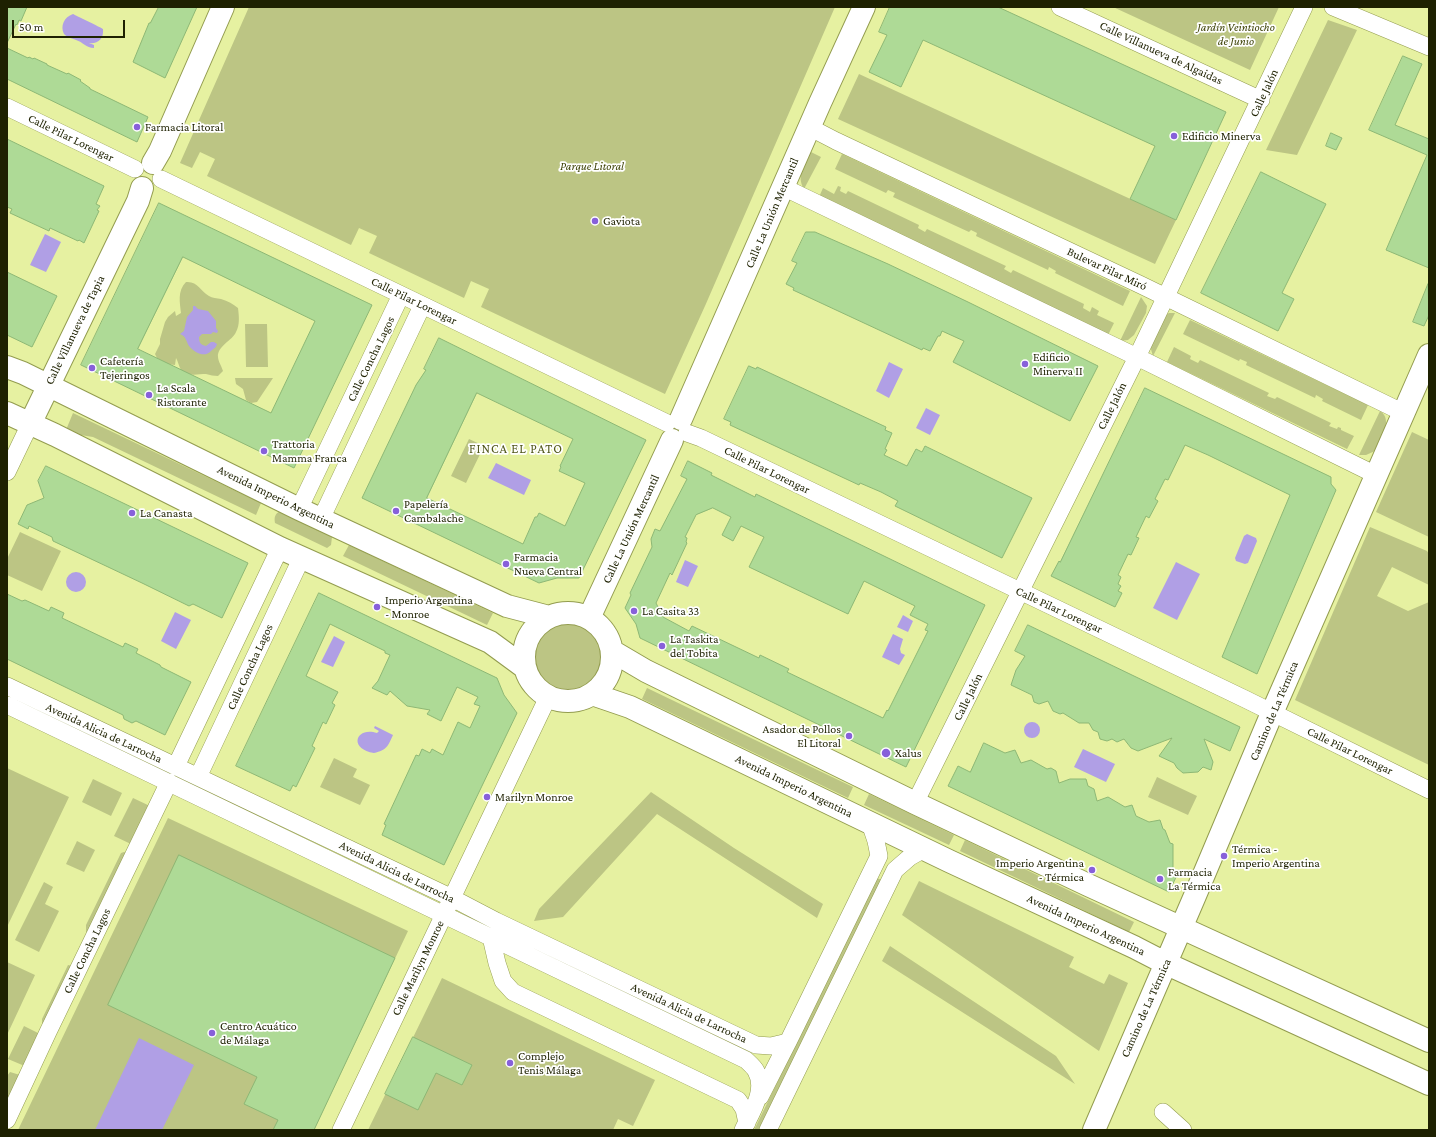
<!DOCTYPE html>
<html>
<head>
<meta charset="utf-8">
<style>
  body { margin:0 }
  #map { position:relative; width:1436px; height:1137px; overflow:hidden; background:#e6f1a1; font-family:"Crimson Pro",serif }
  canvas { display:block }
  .frame { position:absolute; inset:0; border:8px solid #1e2101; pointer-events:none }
  .scale { position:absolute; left:12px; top:20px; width:113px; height:18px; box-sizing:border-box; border:2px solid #1e2101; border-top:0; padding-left:5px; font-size:12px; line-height:14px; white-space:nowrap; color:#1e2101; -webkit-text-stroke:3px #fff; paint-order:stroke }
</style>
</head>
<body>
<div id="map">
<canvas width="1436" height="1137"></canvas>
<div class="frame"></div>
<div class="scale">50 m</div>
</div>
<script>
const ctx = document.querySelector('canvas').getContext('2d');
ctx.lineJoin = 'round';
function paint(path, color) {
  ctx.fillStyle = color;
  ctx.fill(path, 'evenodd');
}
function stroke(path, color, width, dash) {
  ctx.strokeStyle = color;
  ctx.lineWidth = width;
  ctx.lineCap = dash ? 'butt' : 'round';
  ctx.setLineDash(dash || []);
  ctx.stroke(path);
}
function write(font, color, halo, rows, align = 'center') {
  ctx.font = font + ' "Crimson Pro",serif';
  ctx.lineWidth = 3.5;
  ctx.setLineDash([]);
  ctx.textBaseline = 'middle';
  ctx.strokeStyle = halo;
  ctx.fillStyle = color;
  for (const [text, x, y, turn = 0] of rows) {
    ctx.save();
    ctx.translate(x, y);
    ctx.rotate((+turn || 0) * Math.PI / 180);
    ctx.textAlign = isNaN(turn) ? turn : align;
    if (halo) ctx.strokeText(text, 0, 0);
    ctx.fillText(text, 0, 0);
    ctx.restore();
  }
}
const green = new Path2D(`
  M249,7H835L705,306L665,394L481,307L489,289L471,281L464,298L369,253L377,236L359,228L351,245L207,176L215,159L200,152L192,168L180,163Z
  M1113,7H1279L1250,70Z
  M1328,20L1357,30L1297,155L1266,150Z
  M859,74L1176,220L1155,264L838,119Z
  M809,151L821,157L804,189C796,176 804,164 809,151Z
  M842,154L1130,291L1123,306L1055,273L1056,271L1049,267L1048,270L976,236L977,233L971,230L969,232L893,197L895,193L888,190L886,193L835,169Z
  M838,186L841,187L840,191L846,194L848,191L919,225L918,228L925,232L927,229L1006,266L1004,269L1011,273L1013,270L1084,304L1083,308L1090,312L1092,307L1099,311L1097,315L1114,323L1108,335L819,197L823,188L834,194Z
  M186,282C198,281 200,291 209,296C212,298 217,298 221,299C228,301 233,304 238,308C239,316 240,325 236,332C232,341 217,346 218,357C218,361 222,367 223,371L218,376C214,376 210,375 206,374C198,374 186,377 181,370C179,367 178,361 176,358L175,365L167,364L157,358L155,354L160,344V339L165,322L168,317L175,311L176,316L181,313C180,303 177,291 186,282Z
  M1141,297L1147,306L1146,313L1134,335L1128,340L1120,341Z
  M1169,313H1175L1153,356C1152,352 1150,348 1151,343C1152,334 1161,318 1169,313Z
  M1190,320L1368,405L1361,420L1322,401L1323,399L1316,395L1315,398L1246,365L1247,362L1240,359L1239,361L1183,334Z
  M245,324H267L268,367H246Z
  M1174,347L1191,356L1190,359L1198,363L1200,360L1269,393L1267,396L1275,399L1277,397L1331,423L1329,426L1337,429L1338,427L1341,428V430L1354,436L1347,449L1167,362Z
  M235,378H273L257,402L251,403L246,400L243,389L236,384Z
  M1380,411C1394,420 1380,440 1375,451L1366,455H1359Z
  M73,413L261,503L256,515L93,437L74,434L66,430Z
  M1412,432L1429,440V537L1376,512Z
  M469,439L484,446L466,483L451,476Z
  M280,511L332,537L331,545L327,548L275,523C274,517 275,514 280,511Z
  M1370,527L1427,551L1429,554V585L1392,567L1377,596L1408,611L1429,602V765L1295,700Z
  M20,532L61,551L42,591L7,575V559Z
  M349,545L493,613L487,625L343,556Z
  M534 657a34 34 0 1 1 68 0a34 34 0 1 1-68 0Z
  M647,688L853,787L848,798L642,699Z
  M334,758L357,769L353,777L370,785L360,805L320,787Z
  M7,768L69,797L7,927Z
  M1157,777L1197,796L1188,815L1148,797Z
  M93,779L122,793L111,816L82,802Z
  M651,792L734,848L823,904L817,918L657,814L563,917L534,921L539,909Z
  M869,794L954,835L949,845L864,805Z
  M133,798L152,807L133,845L114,836Z
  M168,818L408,931L314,1130H18Z
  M965,840L1134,922L1129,932L960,851Z
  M77,841L95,850L84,872L66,864Z
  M124,852L127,853L88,933L86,932V925L121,853Z
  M877,878L882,880L760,1130H754Z
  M919,881L1074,957L1069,967L1104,984L1109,974L1128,983L1099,1051L902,915Z
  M44,882L53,887L45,904L59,911L39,952L15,940Z
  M890,946L1056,1056L1075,1084L882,961Z
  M7,962L35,975L7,1035Z
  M68,965L73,966L45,1024L42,1023V1019Z
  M442,978L655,1080L633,1126L618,1119L613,1130H368Z
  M24,1026L42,1035L27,1067L8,1059Z
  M10,1072L20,1075L7,1109V1076Z`);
const water = new Path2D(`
  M73,14C75,15 102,28 103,29C104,39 98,44 89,43L94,45V48C86,48 83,42 76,40C71,38 68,38 64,34C60,26 64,17 73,14Z
  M45,234L61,242L46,272L30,265Z
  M193,306H195L198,309L208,311L216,321V328L218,331L217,333L213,332L211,334H202L199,337C199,343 201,345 206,346L211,342H214L217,344C216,348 214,348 211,351C205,358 195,353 189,346C186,341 186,336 180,334L184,331L187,317L193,310Z
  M889,362L903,369L889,398L876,391Z
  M926,408L940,415L930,435L916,428Z
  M496,463L531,480L524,495L488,478Z
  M1247,534L1256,538L1257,541L1248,563L1245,564L1236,561L1235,558L1244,536Z
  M685,560L698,566L688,587L676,582Z
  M1176,562L1200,574L1177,620L1153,608Z
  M66 582a10 10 0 1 1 20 0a10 10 0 1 1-20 0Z
  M175,612L191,620L176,649L161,641Z
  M903,615L913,621L908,632L897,627Z
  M893,634L903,639L900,649L901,653L905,655L899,665L882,657Z
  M334,636L345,642L333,667L321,662Z
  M1024 730a8 8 0 1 1 16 0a8 8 0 1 1-16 0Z
  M375,726L393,735C388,746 387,750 374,753C347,748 357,726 377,733L379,731L374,728Z
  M1083,749L1115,764L1106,782L1074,767Z
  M139,1038L194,1065L162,1130H95Z`);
const building = new Path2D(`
  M7,7H27L21,21L19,20L17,25L16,24L7,43Z
  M159,7H197L165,78L133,62L149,23H150Z
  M890,7H998L1226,112L1176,220L1130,199L1155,146L923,40L901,87L869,72L887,35L879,32Z
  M7,48L28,58L29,57L33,59L34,58L47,64V65L67,74L68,73L81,80L80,81L90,88V89L148,117L137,142L7,79Z
  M1403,56L1422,64L1395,125L1429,139V268L1386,250L1427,155L1369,130Z
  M1331,133L1342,138L1336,150L1326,146Z
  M7,139L104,186L96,204L100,206L97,210L99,211L84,243L79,240L78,241L50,228L49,231L10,213L12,209L7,207Z
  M1261,172L1326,204L1282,293L1294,299L1278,331L1201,293Z
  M159,203L372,305L294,468L81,365ZM183,257L315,321L271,413L138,349Z
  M806,232H815L888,264L968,302L1098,366L1070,421L953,362L964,341L942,331L940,336H938L930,351L923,348L922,350L793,290L794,288L786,284L797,263L792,261Z
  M7,272L57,296L32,347L7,335Z
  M1428,284L1429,315L1424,326L1413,322Z
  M439,338L646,440L579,578H557L539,583L362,498L416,385L426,370L424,369ZM477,393L573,439L560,466L561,467L559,471L585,483L565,526L539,513L537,517H535L523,544L427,498Z
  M749,366L756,369L757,367L886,427L885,430L892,433L885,449L887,450L884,455L907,466L916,449L922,452L925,446L1032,498L1002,558L895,506L898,501L881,492L860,483L859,485L730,425L731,422L724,419Z
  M1145,388L1331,477V484L1336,490L1257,674L1222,657L1290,495L1208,455L1185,445L1168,480L1165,479L1155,499L1158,501L1149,518L1146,516L1136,537L1139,538L1131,555L1128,554L1118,575L1121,577L1118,584L1121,586L1118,591L1122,593L1115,607L1051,576L1059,561L1060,562Z
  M688,461L712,473L711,475L755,497L756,494L985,605L906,767L640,638L636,624L625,608L631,595L630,593L652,547L651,539L655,529L660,531L687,479L681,476ZM713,508L731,517L722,535L733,541L741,526L764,537L749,567L848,614L864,581L915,606L910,615L928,624L925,630L928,631L888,711L887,710L883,718L787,672L789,669L760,655L759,658L692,626L689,631L663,617L656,603L670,573L672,575L687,543L686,542L687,538L685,537L696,515Z
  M46,466L248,563L222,618L193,604L189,606L142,583L53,541L52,537L29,526L28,529L18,524L27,505L44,498L38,481Z
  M319,593L497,678L504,695L517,713L444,865L382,835L386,825L384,824L416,755L419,756L422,749L430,753L432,749L443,755L458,722L470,728L480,706L474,704L478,697L457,687L441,721L427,714L430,710L407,706L390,691L387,695L372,688L378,681L390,655L385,653V651L330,624L306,676L338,692L332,703L335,705L326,724L323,722L312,746L315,748L296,787L293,785L290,791L236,766Z
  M7,594L22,601L25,600L49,611L51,607L64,613L62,618L123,647L125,643L138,649L136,653L160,665L161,667L191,682L165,735L136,721L132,723L124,719L123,715L7,659Z
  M1028,625L1240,727L1230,751L1204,739L1213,762L1211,770L1203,767L1198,772L1183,773L1177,768L1174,763L1159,756L1172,738L1138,751L1131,748L1124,739L1117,742L1112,739L1107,741L1100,739L1098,732L1093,730L1089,723H1079L1063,713L1060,714L1053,711L1048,701L1039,704L1034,702L1032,695L1011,685L1016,670L1025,656L1015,651Z
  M984,743L1005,753L1015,750L1021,763L1031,760L1047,769L1051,768L1056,771L1059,783L1070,779H1086L1088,786L1094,789L1097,801L1108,797L1125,807L1132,805L1136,816L1149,822L1160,820L1163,829L1165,830L1170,843L1173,844V871L1178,873L1169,892L948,786L958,766L970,772Z
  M179,855L395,958L314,1130H273L278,1120L244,1104L257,1077L108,1005Z
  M413,1037L472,1065L462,1085L436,1073L418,1110L385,1094Z`);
const street = new Path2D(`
  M1060,7L1261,100
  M1333,7L1429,47
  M7,107L135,169
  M809,127L836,141L1141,285L1404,413
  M161,179L667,423
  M783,187L1137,357L1376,475
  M687,433L701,438L1245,699L1429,790
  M7,472L30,424
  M299,509L401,295
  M321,519L422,306
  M7,686C155,758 304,827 452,898L496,921L756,1045L771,1046L788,1042L879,856L876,841L870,823
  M7,705L746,1060C749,1063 754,1067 756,1071C767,1090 751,1113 743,1130
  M176,766L280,548
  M198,777L302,557
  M915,803L1137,357L1304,7
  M491,937L497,963L503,981L513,992L738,1100L744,1109L747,1123
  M760,1097L788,1042
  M1163,1112L1183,1130
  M7,1120L48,1032L169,782
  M341,1130L548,697
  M768,1130L895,870L910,857L924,849`);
const secondary = new Path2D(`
  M153,163L160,151L223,7
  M7,367L23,373L299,509L507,606L549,617
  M7,413L55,435L280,548L490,642L524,667
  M681,419L820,103L864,7
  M30,424L138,201L142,188
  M524 657a44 44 0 1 1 88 0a44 44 0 1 1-88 0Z
  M589,618L672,440
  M612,651L646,671L915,803L1088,885L1429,1041
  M592,694L630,707L949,861L1134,947L1165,963L1429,1084
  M1094,1130L1194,898L1272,713L1429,355`);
const markers = [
  [137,127,4,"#8760da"],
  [1174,136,4,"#8760da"],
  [595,221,4,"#8760da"],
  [1025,364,4,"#8760da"],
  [92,368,4,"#8760da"],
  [149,395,4,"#8760da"],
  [264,451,4,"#8760da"],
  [396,511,4,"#8760da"],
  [132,513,4,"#8760da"],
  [506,564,4,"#8760da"],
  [377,607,4,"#8760da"],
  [634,611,4,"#8760da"],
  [662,646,4,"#8760da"],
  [849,736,4,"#8760da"],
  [886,753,5,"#8760da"],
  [487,797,4,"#8760da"],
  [1224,856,4,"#8760da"],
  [1092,870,4,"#8760da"],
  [1160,879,4,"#8760da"],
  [212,1033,4,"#8760da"],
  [510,1063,4,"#8760da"]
];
const parkNames = [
  ["Jardín Veintiocho",1236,27],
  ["de Junio",1236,41],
  ["Parque Litoral",592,166]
];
const streetNames = [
  ["Calle Villanueva de Algaidas",1161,53,25],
  ["Calle Jalón",1264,93,-65],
  ["Calle Pilar Lorengar",71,138,26],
  ["Calle La Unión Mercantil",772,213,-67],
  ["Bulevar Pilar Miró",1107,269,25],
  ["Calle Pilar Lorengar",414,301,26],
  ["Calle Villanueva de Tapia",75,330,-64],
  ["Calle Concha Lagos",371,359,-64],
  ["Calle Jalón",1112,406,-64],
  ["Calle Pilar Lorengar",767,470,26],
  ["Avenida Imperio Argentina",276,497,26],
  ["Calle La Unión Mercantil",631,529,-65],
  ["Calle Pilar Lorengar",1059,610,25],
  ["Calle Concha Lagos",250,667,-65],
  ["Calle Jalón",968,697,-64],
  ["Camino de La Térmica",1274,711,-67],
  ["Avenida Alicia de Larrocha",104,733,25],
  ["Calle Pilar Lorengar",1350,751,26],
  ["Avenida Imperio Argentina",794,786,26],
  ["Avenida Alicia de Larrocha",397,872,26],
  ["Avenida Imperio Argentina",1086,925,25],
  ["Calle Concha Lagos",87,951,-64],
  ["Calle Marilyn Monroe",418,968,-64],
  ["Camino de La Térmica",1146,1008,-66],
  ["Avenida Alicia de Larrocha",689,1013,25]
];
const poiNames = [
  ["Farmacia Litoral",145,127],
  ["Edificio Minerva",1182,136],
  ["Gaviota",603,221],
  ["Edificio",1033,357],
  ["Minerva II",1033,371],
  ["Cafetería",100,361],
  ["Tejeringos",100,375],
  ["La Scala",157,388],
  ["Ristorante",157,402],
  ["Trattoria",272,444],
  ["Mamma Franca",272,458],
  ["Papelería",404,504],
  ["Cambalache",404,518],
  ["La Canasta",140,513],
  ["Farmacia",514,557],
  ["Nueva Central",514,571],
  ["Imperio Argentina",385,600],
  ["- Monroe",385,614],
  ["La Casita 33",642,611],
  ["La Taskita",670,639],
  ["del Tobita",670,653],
  ["Asador de Pollos",841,729,"right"],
  ["El Litoral",841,743,"right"],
  ["Xalus",895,753],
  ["Marilyn Monroe",495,797],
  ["Térmica -",1232,849],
  ["Imperio Argentina",1232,863],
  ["Imperio Argentina",1084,863,"right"],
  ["- Térmica",1084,877,"right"],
  ["Farmacia",1168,872],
  ["La Térmica",1168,886],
  ["Centro Acuático",220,1026],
  ["de Málaga",220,1040],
  ["Complejo",518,1056],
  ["Tenis Málaga",518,1070]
];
const neighbourhoodNames = [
  ["FINCA EL PATO",516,449]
];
paint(green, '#bcc584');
paint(water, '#b09fe5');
paint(building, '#aeda96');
stroke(building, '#8db775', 1);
stroke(street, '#939c4f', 18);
stroke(secondary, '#939c4f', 24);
stroke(street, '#fff', 17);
stroke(secondary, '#fff', 22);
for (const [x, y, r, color] of markers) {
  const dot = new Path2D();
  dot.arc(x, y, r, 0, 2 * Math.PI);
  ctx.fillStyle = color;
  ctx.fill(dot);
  stroke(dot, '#fff', 1.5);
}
write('italic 12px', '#3e4307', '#fff', parkNames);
write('12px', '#1e2101', '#fff', streetNames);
write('12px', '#1e2101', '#fff', poiNames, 'left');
ctx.letterSpacing = '1px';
write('13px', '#52581d', '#fff', neighbourhoodNames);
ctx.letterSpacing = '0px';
</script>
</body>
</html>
